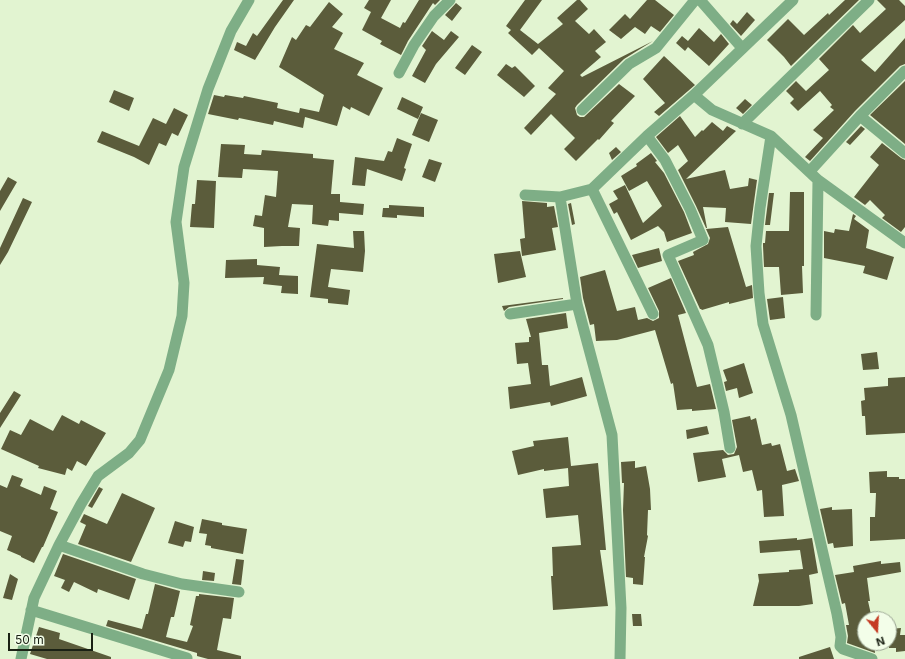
<!DOCTYPE html>
<html>
<head>
<meta charset="utf-8">
<style>
  body { margin:0 }
  #map { position:relative; width:905px; height:659px; overflow:hidden; background:#e2f4d1; font-family:Inter,sans-serif }
  canvas { display:block }
  .north { position:absolute; left:857px; top:611px; width:40px; height:40px; box-sizing:border-box; background:#f3fee9; border:1px solid #9ca694; border-radius:50%; rotate:162deg; font-size:11px; font-weight:700; line-height:16px; text-align:center; color:#1a2114 }
  .north::after { content:''; display:block; margin:auto; width:14px; height:18px; background:#c53a22; clip-path:polygon(50% 0,100% 100%,50% 72%,0 100%) }
  .scale { position:absolute; left:8px; top:633px; width:85px; height:18px; box-sizing:border-box; border:2px solid #1a2114; border-top:0; padding-left:5px; font-size:12px; line-height:14px; white-space:nowrap; color:#1a2114; -webkit-text-stroke:3px #f3fee9; paint-order:stroke }
</style>
</head>
<body>
<div id="map">
<canvas width="905" height="659"></canvas>
<div class="north">N</div>
<div class="scale">50 m</div>
</div>
<script>
const ctx = document.querySelector('canvas').getContext('2d');
ctx.lineJoin = 'round';
function paint(path, color) {
  ctx.fillStyle = color;
  ctx.fill(path, 'evenodd');
}
function stroke(path, color, width, dash) {
  ctx.strokeStyle = color;
  ctx.lineWidth = width;
  ctx.lineCap = dash ? 'butt' : 'round';
  ctx.setLineDash(dash || []);
  ctx.stroke(path);
}
const building = new Path2D(`
  M283,0H294L275,27L255,60L234,50L237,42L246,46L253,33L257,36Z
  M369,0H391L381,18L400,28L403,22L405,23L419,0H440L435,5L433,3L408,41L401,55L380,44L382,41L362,30L371,12L364,8Z
  M525,0H542L520,30L538,44L563,24L557,18L577,0H580L588,9L575,21L589,34L594,29L606,42L595,51L601,57L580,75L582,77L653,41L624,59L577,105L575,108L577,115L580,117H584L619,84L635,96L611,121L614,123L599,140L598,139L576,161L564,149L575,138L551,114L531,135L524,128L556,94L548,88L564,71L539,48L532,55L508,33L511,30L506,26Z
  M647,0H655L674,15L660,32L651,26L645,34L635,27L621,39L609,30L625,14L630,19Z
  M845,0H859L791,66L784,57L767,40L788,19L804,35L828,13L829,15Z
  M877,0H899L905,6V20L861,60L875,72L905,38V64L900,66L855,111L810,161L805,157L823,138L813,130L834,110L830,107L832,105L820,91L798,111L790,103L794,99L786,91L796,81L806,91L829,70L819,59L853,25L860,33L886,9Z
  M329,2L343,14L332,27L343,33L334,49L364,63L357,75L383,88L369,116L351,107L350,110L343,106L337,126L305,117L303,128L274,121L273,125L239,118L238,120L208,114L214,95L224,97L225,95L243,98L244,96L278,103L277,108L299,113L300,108L319,112L324,95L279,67L292,37L296,40L306,25L310,27Z
  M456,3L462,8L452,21L445,15Z
  M747,12L755,20L741,36L730,24L733,20L737,24Z
  M699,28L714,42L721,34L729,44L709,66L688,47L685,51L676,43L682,36L688,41Z
  M432,31L444,40L451,31L459,37L436,64L425,83L412,76L426,50L422,46Z
  M472,45L482,52L465,75L455,68Z
  M664,56L695,85L659,116L654,112L665,103L643,79Z
  M506,64L512,68L515,66L535,86L524,97L497,75Z
  M905,81V144L870,115Z
  M114,90L134,98L129,111L109,102Z
  M402,97L423,107L418,119L397,109Z
  M745,99L752,105L743,114L736,108Z
  M174,108L188,115L178,136L172,133L166,146L159,143L149,165L134,157L97,142L102,131L139,146L153,118L166,124Z
  M421,113L438,120L429,142L412,135Z
  M680,116L695,137L702,130L703,131L712,122L723,131L727,126L736,131L686,179L725,170L730,189L748,186L749,178L757,180L751,224L725,222L726,208L703,207L707,228H706L696,206L678,170L688,161L678,145L668,153L656,137Z
  M861,126L865,129L850,145L846,142Z
  M397,138L412,144L404,168L406,169L402,181L367,169L365,186L352,185L355,157L384,161L388,151L392,152Z
  M882,143L901,158L905,160V227L901,232L882,218L885,215L870,200L865,205L854,197L879,165L870,157Z
  M221,144L245,145L244,154L261,155L262,150L313,154V158L334,160L331,194H340V202L364,204L363,215L339,213V221L329,220L328,226L312,224L313,205L292,204L288,227L300,228L299,246H282L264,247V228L253,226L255,215L262,216L265,195L276,197L278,171L243,169L242,178L218,177Z
  M616,147L621,152L612,160L609,153Z
  M651,153L657,161L655,162L664,173L684,212L692,233L667,242L664,232L658,226L631,240L617,212L614,214L609,204L618,199L613,191L625,185L643,223L662,206L647,181L629,191L621,176L637,166L636,164Z
  M429,159L442,163L435,182L422,177Z
  M8,177L17,182L0,211V191Z
  M197,180L216,181L214,228L190,227L192,204H195Z
  M790,192H804V266H802L803,293L781,295L779,267H764L763,246V243H765L766,231H789Z
  M769,193H774L770,225H765Z
  M23,198L32,202L8,252L0,265V248Z
  M522,201L547,203V207L554,206L558,227L552,228L556,250L522,256L520,239L525,238Z
  M571,203L575,224L572,225L568,204Z
  M389,205L424,207V217L397,215V218L382,217L383,208H389Z
  M853,214L856,216L854,219L869,230L866,248L894,257L887,280L863,273L865,266L824,258V231L834,233L835,229L849,231Z
  M728,227L746,287L752,285L753,298L729,304V302L702,310L701,309H700L678,261L694,255L693,252L708,244L710,238L706,229Z
  M353,231H364L365,251L363,272L331,269L328,287L350,290L348,305L328,303V299L310,297L317,244L354,248Z
  M659,248L662,261L638,268L632,255Z
  M520,251L526,277L498,283L494,254Z
  M257,259V265L280,267L279,275L298,276V294L281,293L282,286L263,284L264,277L225,278L226,260Z
  M605,270L617,311L635,307L638,320L647,318L653,321L659,318V311L648,288L671,278L686,313L678,315L697,387L710,384L716,409L692,411V409L677,410L673,383L671,384L655,330L617,340L596,341L594,324L590,325L583,298L580,277Z
  M783,297L785,318L770,320L767,299Z
  M563,298V299L509,307L504,311L502,306Z
  M566,313L568,328L539,333L542,365H548L550,386L582,377L587,396L551,406L550,402L510,409L508,387L531,384L528,363L517,364L515,343L529,342V337H531L526,319Z
  M877,352L879,369L863,370L861,354Z
  M744,363L753,393L739,398L737,388L726,391L724,382L727,381L723,370Z
  M905,377V433L866,435L865,416H862L861,401L865,400L864,388L888,386V378Z
  M14,391L21,395L0,428V413Z
  M62,415L79,424L81,420L106,433L86,466L77,461L72,471L67,468L65,475L38,468L39,466L1,449L10,430L21,435L30,419L53,431Z
  M750,416L751,420L756,418L762,445L771,443L772,446L780,444L787,471L795,469L799,481L782,485L784,516L764,517L762,490L757,491L752,470L743,472L739,455L722,459L726,477L698,482L693,453L723,450L728,455L734,454L737,447L732,420Z
  M707,426L709,434L687,439L686,430Z
  M568,437L571,466L598,463L606,550H600L608,606L553,610L551,576H553L552,547L581,545L578,515L546,518L543,489L569,486L568,468L544,471V469L518,475L512,451L534,446L533,441Z
  M635,461V468L646,466L650,489L651,510H648L647,535L648,536L644,557H645L643,585L633,584V578L626,577L623,510L624,483H622L621,462Z
  M887,471V477H899V479H905V539L870,541V517H875L876,493H870L869,472Z
  M12,475L23,479L20,486L41,495L44,486L57,491L50,509L58,512L43,547H42L34,563L21,557V556L7,550L12,536L0,531V485L7,488Z
  M99,487L103,489L92,508L88,506Z
  M122,493L155,508L131,562L78,544L86,525L80,522L84,514L107,524Z
  M832,507V510L852,509L853,546L834,548L833,543L828,544L820,509Z
  M202,519L222,523V525L247,529L243,554L211,548V546L205,545L207,534L199,533Z
  M175,521L194,527L191,542L185,541L183,547L168,543Z
  M797,538V540L812,538L818,573L809,575L813,604L799,606H753L759,581L758,574L789,572V570L803,569L800,550L760,553L759,541Z
  M63,554L136,579L129,600L98,589L97,593L74,582L69,592L61,588L65,580L54,576Z
  M236,559L244,560L241,585L232,584Z
  M881,561V564L900,562L901,572L867,578L870,601H868L872,619H865V643H874L875,653L847,643L848,636L846,625H849L845,603L842,604L835,575L854,572L853,566Z
  M203,571L215,573L214,581L202,580Z
  M10,574L18,579L12,600L3,598Z
  M155,584L180,591L174,617H171L166,637L187,642L193,626L190,625L196,596H199V594L234,598L231,619L223,618L217,650L241,656V659H208L197,656V653L106,626L108,620L142,629L146,614H148Z
  M632,614H641L642,626H633Z
  M39,627L60,633L59,639L111,657V659H47L30,654Z
  M901,628L900,635H905V651L896,652V648H889V629Z
  M830,647L834,659H799V657Z`);
const street = new Path2D(`
  M700,0L742,48
  M399,73L414,45L434,16L450,0
  M694,95L712,110L771,136L818,180L905,243
  M582,110L629,64L656,48L695,0
  M860,116L905,153
  M742,124L869,0
  M647,136L665,160L690,209L703,240L668,255L708,345L724,412L730,448
  M771,136L760,208L756,246L759,293L763,324L791,415L837,614L841,637L840,646L843,649L872,659
  M810,171L860,116L905,71
  M592,189L653,314
  M525,195L560,197L592,189L647,136L694,95L793,0
  M560,197L577,304L612,435L621,608L620,659
  M510,314L577,304
  M816,315L818,180
  M59,545L143,574L182,584L239,592
  M31,610L187,658
  M21,659L34,598L59,545L81,504L98,476L129,453L140,440L169,370L182,316L184,283L176,222L184,167L208,89L231,31L249,0`);
paint(building, '#5b5c3b');
stroke(street, '#7eae86', 11);
</script>
</body>
</html>
